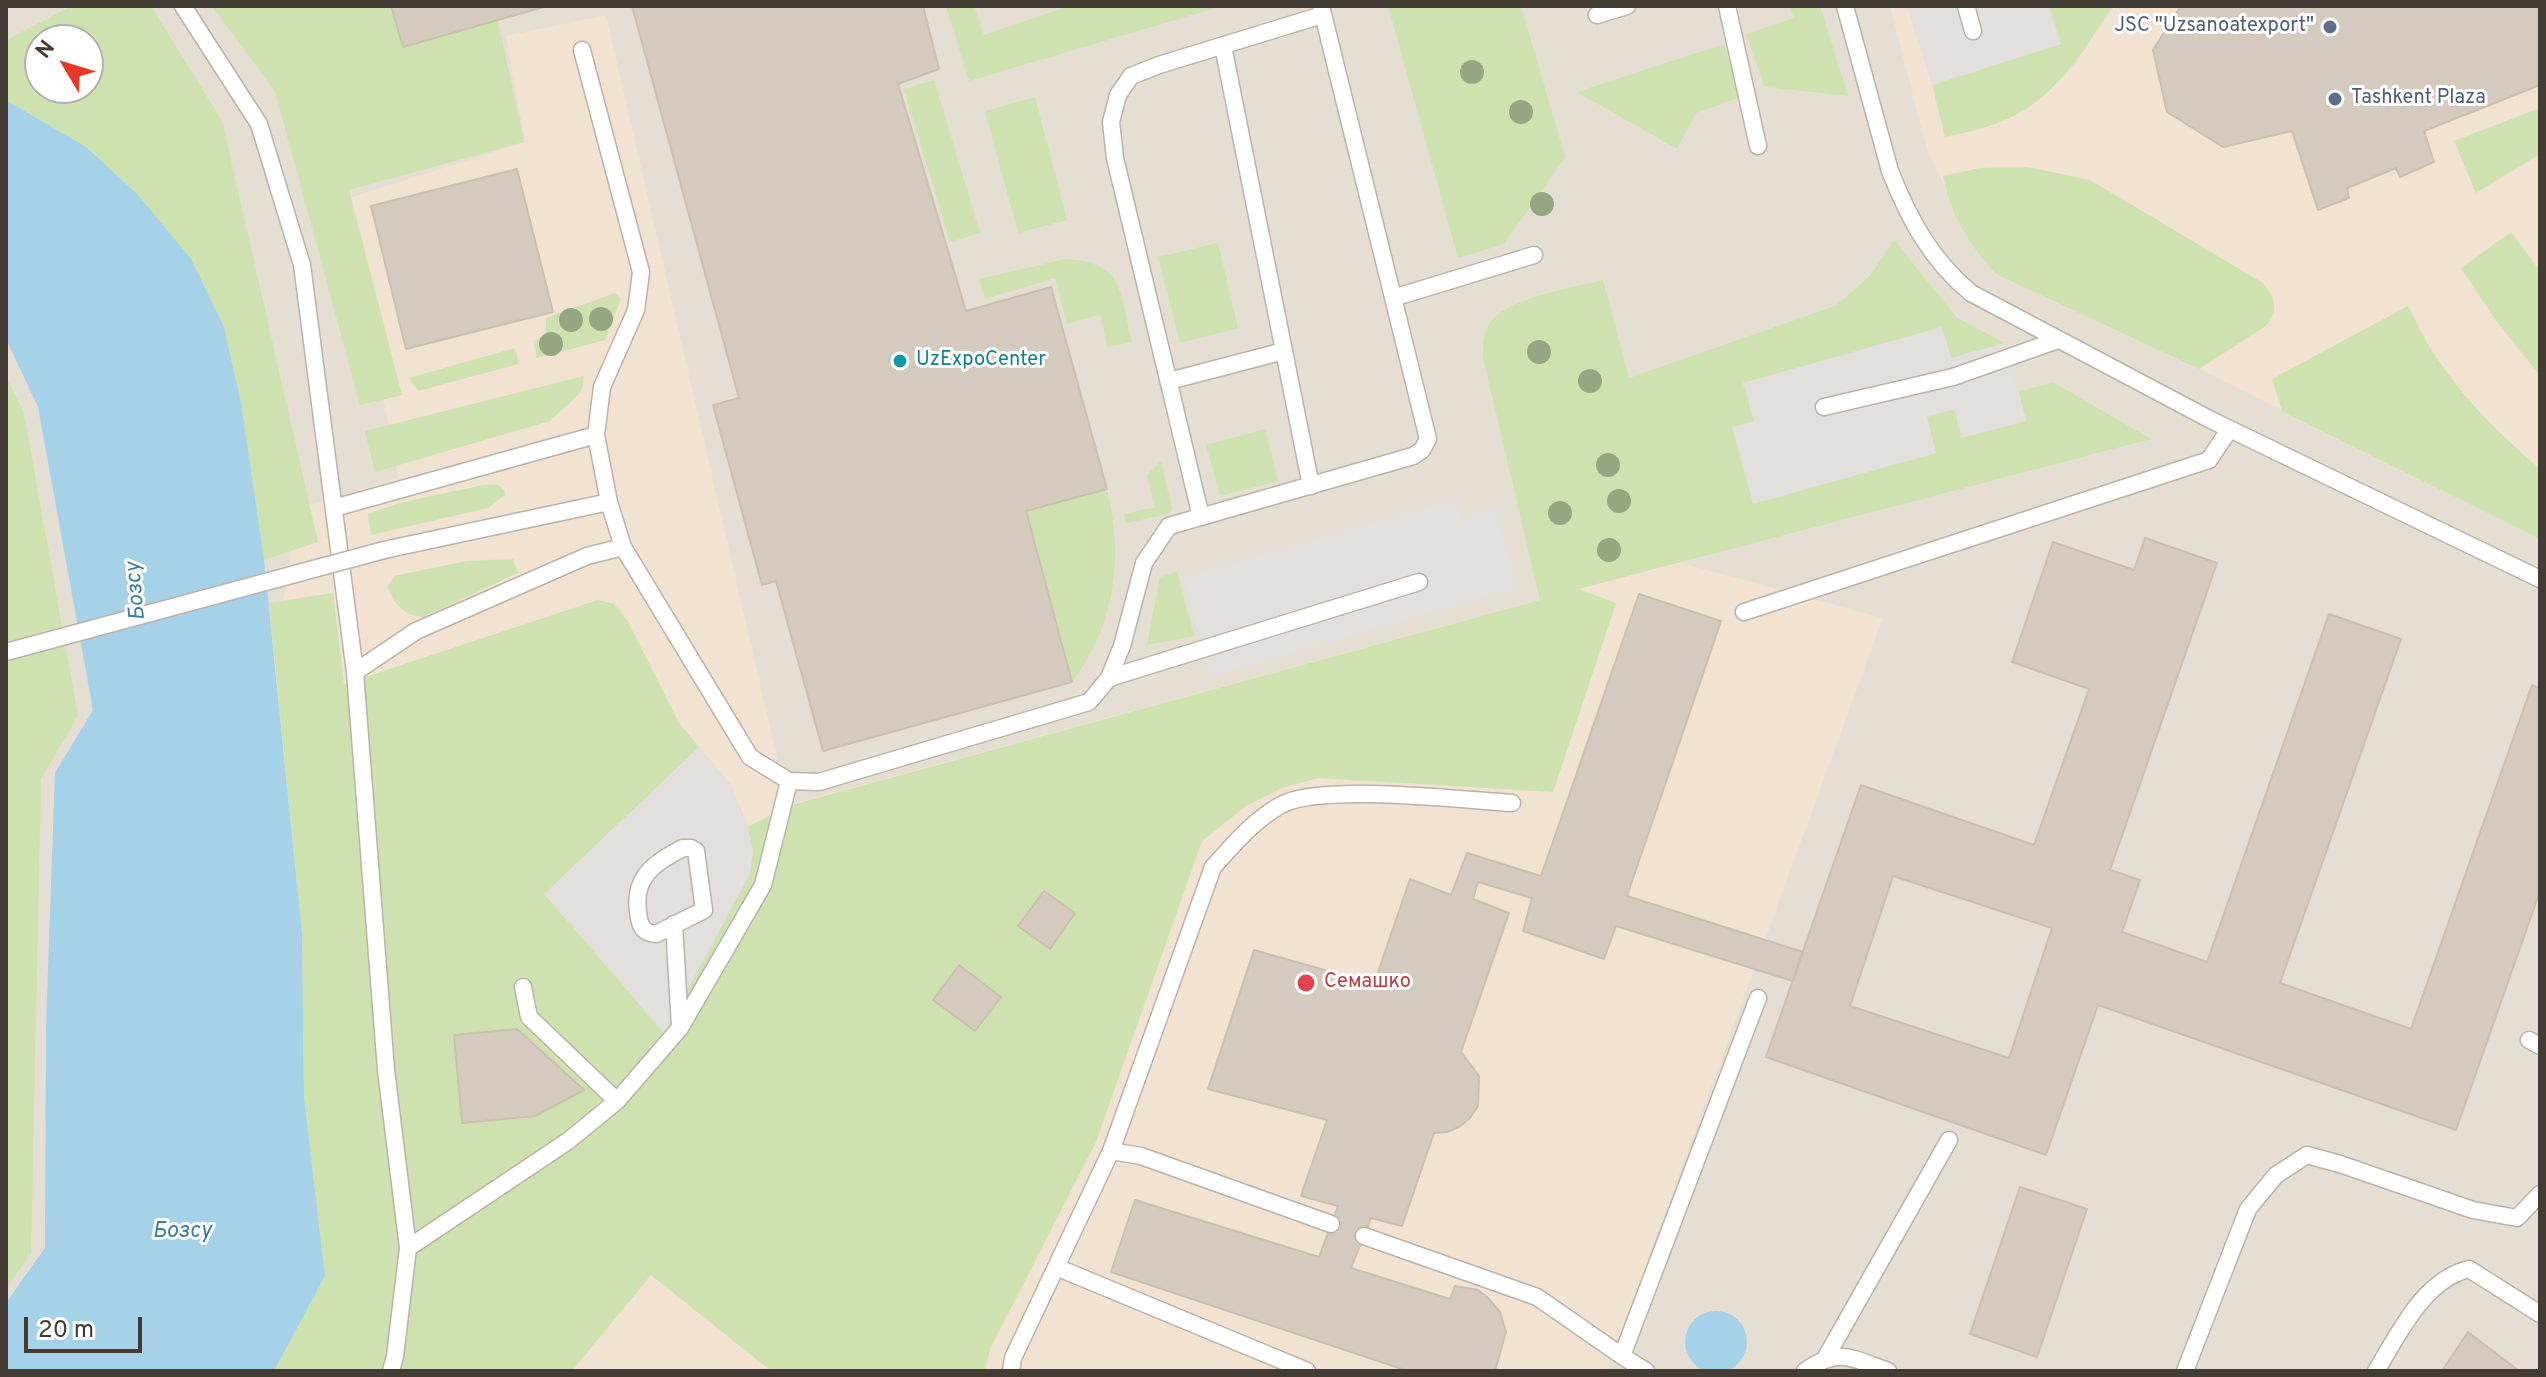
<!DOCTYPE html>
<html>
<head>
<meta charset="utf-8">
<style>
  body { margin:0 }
  #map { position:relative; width:2546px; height:1377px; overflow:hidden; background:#f1ece5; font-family:Overpass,sans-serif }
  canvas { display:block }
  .frame { position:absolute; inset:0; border:8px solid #423c35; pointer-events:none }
  .north { position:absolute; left:24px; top:24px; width:80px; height:80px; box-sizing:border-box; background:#fff; border:2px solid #b3b1ae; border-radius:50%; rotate:308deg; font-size:22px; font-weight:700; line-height:32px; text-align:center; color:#423c35 }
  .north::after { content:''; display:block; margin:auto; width:28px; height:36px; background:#e73825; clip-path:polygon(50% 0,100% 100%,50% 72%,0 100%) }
  .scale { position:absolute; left:24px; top:1317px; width:118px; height:36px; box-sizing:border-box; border:4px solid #423c35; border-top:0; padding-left:10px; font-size:24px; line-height:28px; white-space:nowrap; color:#423c35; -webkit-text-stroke:6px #fff; paint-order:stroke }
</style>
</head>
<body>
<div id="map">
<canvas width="2546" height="1377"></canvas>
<div class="frame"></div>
<div class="north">N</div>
<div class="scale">20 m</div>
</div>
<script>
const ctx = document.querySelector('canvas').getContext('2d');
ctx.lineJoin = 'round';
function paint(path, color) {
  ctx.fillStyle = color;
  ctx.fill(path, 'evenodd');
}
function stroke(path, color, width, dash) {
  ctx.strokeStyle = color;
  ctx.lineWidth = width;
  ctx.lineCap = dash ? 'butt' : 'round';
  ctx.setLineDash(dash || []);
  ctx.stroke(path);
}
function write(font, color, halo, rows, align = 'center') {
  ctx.font = font + ' Overpass,sans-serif';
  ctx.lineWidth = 6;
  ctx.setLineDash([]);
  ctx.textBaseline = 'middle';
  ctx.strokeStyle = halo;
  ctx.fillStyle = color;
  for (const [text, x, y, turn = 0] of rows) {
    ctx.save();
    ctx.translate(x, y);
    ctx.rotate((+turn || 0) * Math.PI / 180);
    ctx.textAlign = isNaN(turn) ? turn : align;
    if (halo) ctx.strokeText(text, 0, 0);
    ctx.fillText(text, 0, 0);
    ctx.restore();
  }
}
const residential = new Path2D(`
  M6,6H2540V1371H6ZM40,40H88V88H40Z`);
const commercial = new Path2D(`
  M1890,6H2540V539L2199,369L1996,274L1968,238L1926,147Z
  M606,15L788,805L1678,562L1883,618L1607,1371H273L272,667L298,509L398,478L346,199L525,142L506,36Z`);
const green = new Path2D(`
  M72,6H151L222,121L318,542L264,560L241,403L224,327L86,147L6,100V40ZM40,40H88V88H40Z
  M212,6H391L403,47L498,20L524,142L349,190L402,395L360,405L275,91Z
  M946,6H974L984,35L1069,6H1222L969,81Z
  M1388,6H1521L1565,157L1504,244L1458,258Z
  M1790,6H1820L1848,96L1765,87L1746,34L1794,18Z
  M2049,6H2112C2084,52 2053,102 2000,122C1982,129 1964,133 1945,137L1932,85L2060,44Z
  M1724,44L1740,97L1696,113L1677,149L1577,92Z
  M934,80L980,233L950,242L904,89Z
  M1035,97L1067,220L1018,233L985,111Z
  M2540,108V154L2476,193L2454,141Z
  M2028,167L2090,180L2263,283C2276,298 2279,311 2266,326L2199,369L1996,274C1969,244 1951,216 1943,176L1980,168Z
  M2511,232L2540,271V376L2495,319L2461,268Z
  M1894,240L1957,318L2005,343L1951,358L1942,327L1743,383L1754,421L1732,428L1935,454L1926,417L1954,409L1962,438L2026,421L2019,392L2053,382L2151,439L1578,589L1616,603L1553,792L1318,778L1282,788L1246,806L1202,841L1096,1142L990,1349L985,1371H771L651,1275L572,1371H274L325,1276L304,1097L302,933L269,603L333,593L344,684L598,600L614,604L627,620L679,723L730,784L748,827L788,806L1540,600L1483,357C1483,347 1483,335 1488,326C1502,298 1574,288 1603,280L1629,378L1835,306L1870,276Z
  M1218,243L1238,328L1180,343L1158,257Z
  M1066,259C1126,263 1119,293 1132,342L1108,347L1100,314L1067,324L1055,278L985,299L979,279Z
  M615,293L621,299L605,340L537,358L534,341L546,335V318Z
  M2408,306C2417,322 2424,340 2435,355C2463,399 2501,435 2540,469V539L2282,411L2272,379Z
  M515,348L519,364L418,391L409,378Z
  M6,376L24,413L78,716L41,779L31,1253L6,1289Z
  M584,376L583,386L579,394L550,421L375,472L365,431Z
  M1265,429L1278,481L1220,496L1206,445Z
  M1161,461L1172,509L1168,514L1126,523L1124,514L1155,507L1147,475Z
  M483,485H498L504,490L505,495L488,508L371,535L368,514L403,502Z
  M1107,489C1124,558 1115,625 1072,682L1026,511Z
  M513,559L518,573L423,617C404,616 392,603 388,586L394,576L467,561Z
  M1177,572L1194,636L1147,645L1160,577Z`);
const parking = new Path2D(`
  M1907,6H2049L2061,44L1932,85Z
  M1942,327L1951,358L2005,343L2026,420L1962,438L1954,409L1927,417L1936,453L1753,504L1732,427L1754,421L1743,383Z
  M1456,498L1461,517L1496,507L1519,588L1210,677L1182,577Z
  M699,747L730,784L748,828L753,850L750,874L664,1033L544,894Z`);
const water = new Path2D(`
  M6,100L86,147L138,195L191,259L224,327L241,403L264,560L302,933L304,1097L325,1276L274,1371H6V1303L45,1248L46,1026L55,773L93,710L38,407L6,339Z
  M1685 1342a31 31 0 1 1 62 0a31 31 0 1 1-62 0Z`);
const building = new Path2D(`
  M391,6H547L403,47Z
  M632,6H923L939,69L898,84L966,311L1051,287L1107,489L1026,511L1072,682L823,751L776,581L762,585L713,405L739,398Z
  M2181,6H2540V85L2424,131L2434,162L2400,177L2396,168L2347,188L2349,198L2318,210L2292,131L2223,147L2167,112L2153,50Z
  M517,169L553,312L406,349L371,206Z
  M2145,538L2217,563L2110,870L2140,880L2122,932L2207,962L2329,614L2401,639L2280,983L2411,1029L2532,685L2540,688V891L2456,1130L2098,1005L2046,1155L1766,1057L1861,785L2034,845L2089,689L2012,662L2053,542L2134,570ZM1893,876L2052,928L2009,1058L1850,1006Z
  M1639,594L1721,621L1627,896L1803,952L1793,981L1616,926L1604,959L1523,931L1532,898L1478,882L1473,899L1509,913L1461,1052L1479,1076L1478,1106L1470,1118L1459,1127L1447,1132L1434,1133L1402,1226L1371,1218L1351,1268L1450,1299L1455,1286L1478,1290L1487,1297L1500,1312L1506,1332L1495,1371H1408L1111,1272L1135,1200L1319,1257L1338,1206L1301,1196L1327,1120L1208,1089L1254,950L1374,984L1410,879L1451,895L1467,853L1541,876Z
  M1044,891L1075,913L1050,949L1018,926Z
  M959,965L1001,997L975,1031L933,1000Z
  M517,1029L584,1090L535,1116L462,1123L454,1035Z
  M2020,1187L2087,1209L2037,1357L1970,1334Z
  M2468,1332L2519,1371H2442Z`);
const service = new Path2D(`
  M183,6L259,124L302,265L355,672
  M1727,6L1758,146
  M1845,6L1890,171C1909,219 1931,260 1971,293L2211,420L2540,579
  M1966,6L1973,31
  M1597,15L1627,6
  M1223,46L1311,486
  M582,50L641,272L636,310L602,387L596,435L609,502L623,547L750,757L789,781L819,782L1089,702L1109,678L1122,646L1144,563L1169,526L1413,456L1422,450L1428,439L1321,6
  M1393,298L1534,255
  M1169,381L1284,351
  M1824,407L1953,377L2058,340
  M334,508L596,435
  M1201,517L1115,158L1111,122L1118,95L1131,76L1159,65L1322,15
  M384,550L609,502
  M1744,612L2209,460L2229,430
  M1109,678L1419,582
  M683,848H691L696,851L704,910L656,934C645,933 641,929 639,918C631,880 651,864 683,848Z
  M674,924L680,1027
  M523,987L529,1017L617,1101
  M2529,1040L2540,1046
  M1111,1151L1213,867C1234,844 1254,820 1281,805C1319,783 1463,800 1512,803
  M1364,1236L1537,1297L1622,1356
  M408,1248L568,1141L617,1101L680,1028L763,885L789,781
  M1056,1267L1307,1371
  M1826,1357L1949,1140
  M391,1371L395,1356L408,1248L386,1070L355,672L416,631L587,556L623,547
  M1011,1371L1013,1358L1111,1151L1141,1156L1331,1224
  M1646,1371L1622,1356L1758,998
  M1805,1371C1840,1347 1850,1358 1888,1371
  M2185,1371L2248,1209L2276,1175L2307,1155L2340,1164L2473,1210L2517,1218L2540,1194
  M2376,1371C2399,1334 2423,1280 2469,1269L2540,1314`);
const serviceBridge = new Path2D(`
  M6,652L384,550`);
const trees = [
  [1472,72],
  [1521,112],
  [1542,204],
  [601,319],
  [571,320],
  [551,344],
  [1539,352],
  [1590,381],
  [1608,465],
  [1619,501],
  [1560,513],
  [1609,550]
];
const markers = [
  [2330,27,8,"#5c6f8a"],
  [2335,99,8,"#5c6f8a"],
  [900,361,8,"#0f9aa8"],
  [1306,983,10,"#e0444e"]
];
const serviceNames = [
  ["JSC \"Uzsanoatexport\"",2314,27],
  ["Tashkent Plaza",2351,99,"left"]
];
const cultureNames = [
  ["UzExpoCenter",916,361]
];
const healthNames = [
  ["Семашко",1324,983]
];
const waterNames = [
  ["Бозсу",137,591,-95],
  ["Бозсу",182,1233]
];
paint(residential, '#e4ded3');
paint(commercial, '#f1e2d1');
paint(green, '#cee2b0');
paint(parking, '#e2dfdd');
paint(water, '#a5d1e9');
paint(building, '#d4cabe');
stroke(building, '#cbbfaf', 2);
stroke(service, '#bbb3a8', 19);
stroke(service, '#fff', 16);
stroke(serviceBridge, '#bbb3a8', 19, []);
stroke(serviceBridge, '#fff', 16);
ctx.fillStyle = '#95a780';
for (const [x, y] of trees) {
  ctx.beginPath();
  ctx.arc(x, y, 12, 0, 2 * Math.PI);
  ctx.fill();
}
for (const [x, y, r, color] of markers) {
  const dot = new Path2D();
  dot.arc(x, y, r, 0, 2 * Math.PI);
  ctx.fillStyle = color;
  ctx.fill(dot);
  stroke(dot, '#fff', 3);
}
write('20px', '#4e5e75', '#fff', serviceNames, 'right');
write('20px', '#0d838f', '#fff', cultureNames, 'left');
write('20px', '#be3a42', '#fff', healthNames, 'left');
write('italic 22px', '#387ca4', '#fff', waterNames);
</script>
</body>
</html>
